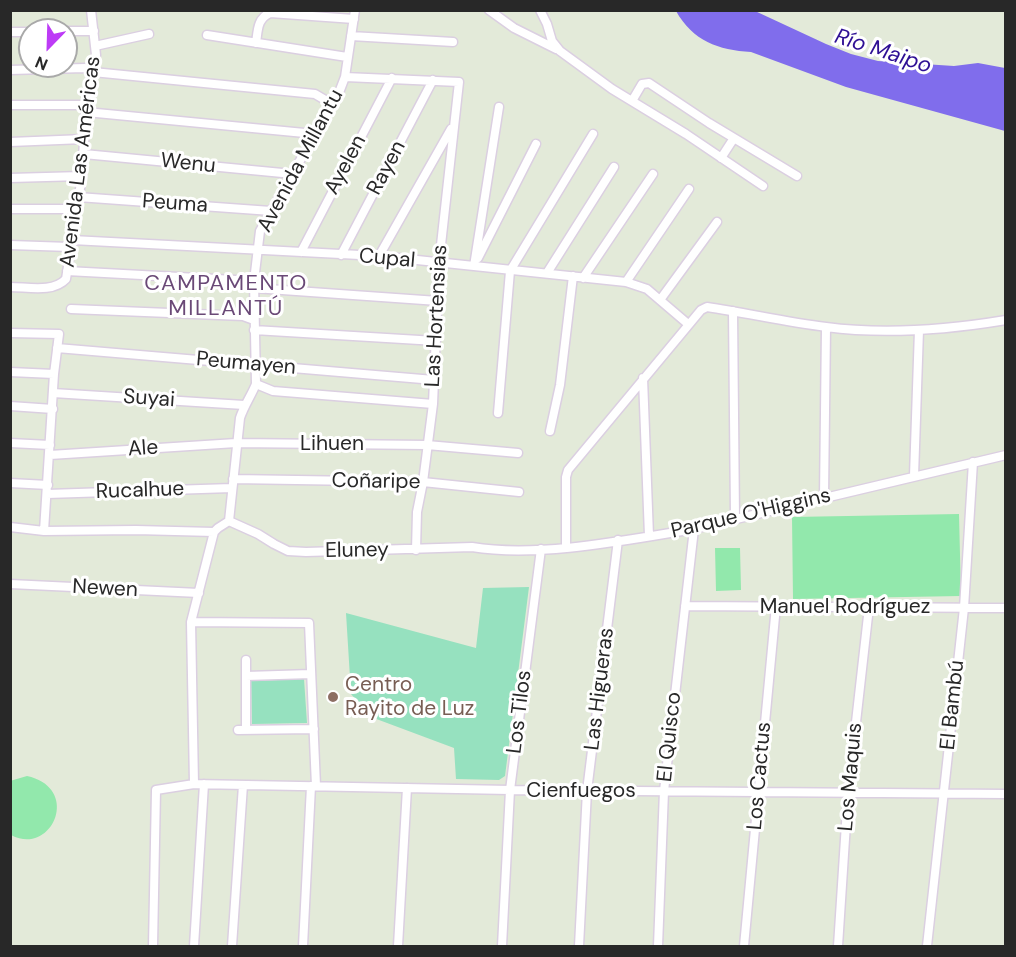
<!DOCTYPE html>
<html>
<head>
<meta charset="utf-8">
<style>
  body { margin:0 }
  #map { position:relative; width:1016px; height:957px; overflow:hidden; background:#e3ead9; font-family:"DM Sans",sans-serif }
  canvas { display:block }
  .frame { position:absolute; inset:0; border:12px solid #282828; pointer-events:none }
  .north { position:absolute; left:18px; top:18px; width:60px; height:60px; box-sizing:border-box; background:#fff; border:2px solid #a9a9a9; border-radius:50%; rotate:203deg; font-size:16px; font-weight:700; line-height:24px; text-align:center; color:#282828 }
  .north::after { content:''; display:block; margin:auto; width:21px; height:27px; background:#bd3bf6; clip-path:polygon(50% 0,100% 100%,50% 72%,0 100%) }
</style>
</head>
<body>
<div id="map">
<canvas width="1016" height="957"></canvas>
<div class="frame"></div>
<div class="north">N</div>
</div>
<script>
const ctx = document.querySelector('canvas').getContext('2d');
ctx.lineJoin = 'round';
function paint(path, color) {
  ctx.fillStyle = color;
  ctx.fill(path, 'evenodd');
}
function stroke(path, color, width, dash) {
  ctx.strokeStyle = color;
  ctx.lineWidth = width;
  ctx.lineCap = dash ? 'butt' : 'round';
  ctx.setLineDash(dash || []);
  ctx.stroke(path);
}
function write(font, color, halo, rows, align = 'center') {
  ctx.font = font + ' "DM Sans",sans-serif';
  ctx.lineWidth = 6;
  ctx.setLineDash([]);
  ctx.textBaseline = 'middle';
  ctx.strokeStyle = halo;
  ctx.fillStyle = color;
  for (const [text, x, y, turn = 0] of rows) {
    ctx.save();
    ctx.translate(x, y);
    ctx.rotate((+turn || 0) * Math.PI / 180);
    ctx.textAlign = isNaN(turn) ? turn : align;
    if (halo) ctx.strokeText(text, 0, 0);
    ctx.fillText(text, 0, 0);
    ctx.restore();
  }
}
const green = new Path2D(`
  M529,587L505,776L499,780L456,779L454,748L371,717L351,694L346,613L476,648L483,588Z
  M304,679L307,723L252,724L251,681Z`);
const pitch = new Path2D(`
  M959,514L961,596L793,599L792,517Z
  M715,548H740L741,590L716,591Z
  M27,776C82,788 52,857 11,835L10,781Z`);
const water = new Path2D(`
  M676,11H755L826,44L851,54L878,61L954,66L978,63L1005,68V131L846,87L751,52C718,50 693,41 676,11Z`);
const street = new Path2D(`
  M489,10L514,28L556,49
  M540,10L547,24L552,41L560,51L612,89L686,134L763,186
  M66,31H94
  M10,32H30
  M207,35L347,57
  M351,36L453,42
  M256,43C258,30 257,19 270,13L354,19
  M95,46L149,34
  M10,70L85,68L93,72L315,94L332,104
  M345,77L459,82L439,263L433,404L423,482L417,512L416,550
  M632,101L642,84L649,83L709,123L797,176
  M10,105H86
  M86,112L315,134
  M10,142L84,139
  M84,154L293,174
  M721,158L734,138
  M10,178L82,176
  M78,197L271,211
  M10,209H76
  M72,240L379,256L626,282L647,289L688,324
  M10,245L70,247
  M301,252L392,78
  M341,255L433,80
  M379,256L451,129
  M478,258L536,144
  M474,266L499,107
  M67,271L254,281
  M547,273L614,167
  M583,278L653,174
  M626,282L689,189
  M10,287C28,287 53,293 66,279L82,176L86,105L96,55L91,10
  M254,288L438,301
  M660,300L717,222
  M71,309L243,316L254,320
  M733,311L735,518
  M254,330L436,341
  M10,333L59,334L54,374L44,531
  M57,348L434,380
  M10,372L54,374
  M643,378L649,536
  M256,384L273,391L433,404
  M53,393L244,405
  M10,406L53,409
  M498,413L510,271L593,134
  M550,431L560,385L573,276
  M10,443L50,445
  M50,455L236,443L427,445L518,453
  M914,476L919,330
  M233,479L423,482L519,492
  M10,483L48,485
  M47,494L232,488
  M824,497L826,327
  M229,521L258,534L274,544L288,551L306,552L472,547C538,558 627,540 694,529L1006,455
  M10,527L44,531L136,530L214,532
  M566,547V477L568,470L701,310L707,307C747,313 786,322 826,327C886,335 946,330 1006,320
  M10,584L199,593
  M685,606L1006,608
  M191,622L309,623L316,786
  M246,660V730
  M246,676L311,674
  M238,730L314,729
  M194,784L191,622L214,532L218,528L229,521L240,418C244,406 251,396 256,384L254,281L260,231L340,90L345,77L355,10
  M153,946L156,790L194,784L510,790L1006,794
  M194,946L204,784
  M232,946L243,785
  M303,946L311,786
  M398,946L407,788
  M502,946L510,790L541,549
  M579,946L587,791L618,540
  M658,946L664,791L694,529
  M744,946L776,606
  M838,946L848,793L869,607
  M927,946L964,608L973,462`);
const markers = [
  [333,697,6,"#8d6e63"]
];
const streetNames = [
  ["Avenida Millantu",301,161,-62],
  ["Avenida Las Américas",81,162,-83],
  ["Wenu",188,164,6],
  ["Ayelen",346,165,-62],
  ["Rayen",387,168,-62],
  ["Peuma",175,204,4],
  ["Cupal",387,259,5],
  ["Las Hortensias",437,316,-87],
  ["Peumayen",246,364,5],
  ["Suyai",149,399,4],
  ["Lihuen",332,444],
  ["Ale",143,449,-4],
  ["Coñaripe",376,482,1],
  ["Rucalhue",140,491,-2],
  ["Parque O'Higgins",751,514,-13],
  ["Eluney",357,551,-1],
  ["Newen",105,589,3],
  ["Manuel Rodríguez",845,607],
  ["Las Higueras",600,689,-83],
  ["El Bambú",953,705,-84],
  ["Los Tilos",520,712,-83],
  ["El Quisco",670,737,-84],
  ["Los Cactus",760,776,-85],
  ["Los Maquis",851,777,-85],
  ["Cienfuegos",581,791]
];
const educationNames = [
  ["Centro",345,685],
  ["Rayito de Luz",345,709]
];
const waterNames = [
  ["Río Maipo",883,52,18]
];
const neighbourhoodNames = [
  ["CAMPAMENTO",226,284],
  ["MILLANTÚ",226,309]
];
paint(green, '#96e1bf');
paint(pitch, '#92e8ac');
paint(water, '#806dec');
stroke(street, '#dbcfe1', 11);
stroke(street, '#fff', 8);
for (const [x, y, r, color] of markers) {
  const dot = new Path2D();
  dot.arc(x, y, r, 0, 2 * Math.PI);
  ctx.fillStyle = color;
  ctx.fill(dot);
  stroke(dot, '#fff', 2);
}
write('21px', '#282828', '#fff', streetNames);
write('21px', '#785e54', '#fff', educationNames, 'left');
write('italic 22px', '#2e0f94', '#fff', waterNames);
ctx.letterSpacing = '1.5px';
write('22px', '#6a4977', '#fff', neighbourhoodNames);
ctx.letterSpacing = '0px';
</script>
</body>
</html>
